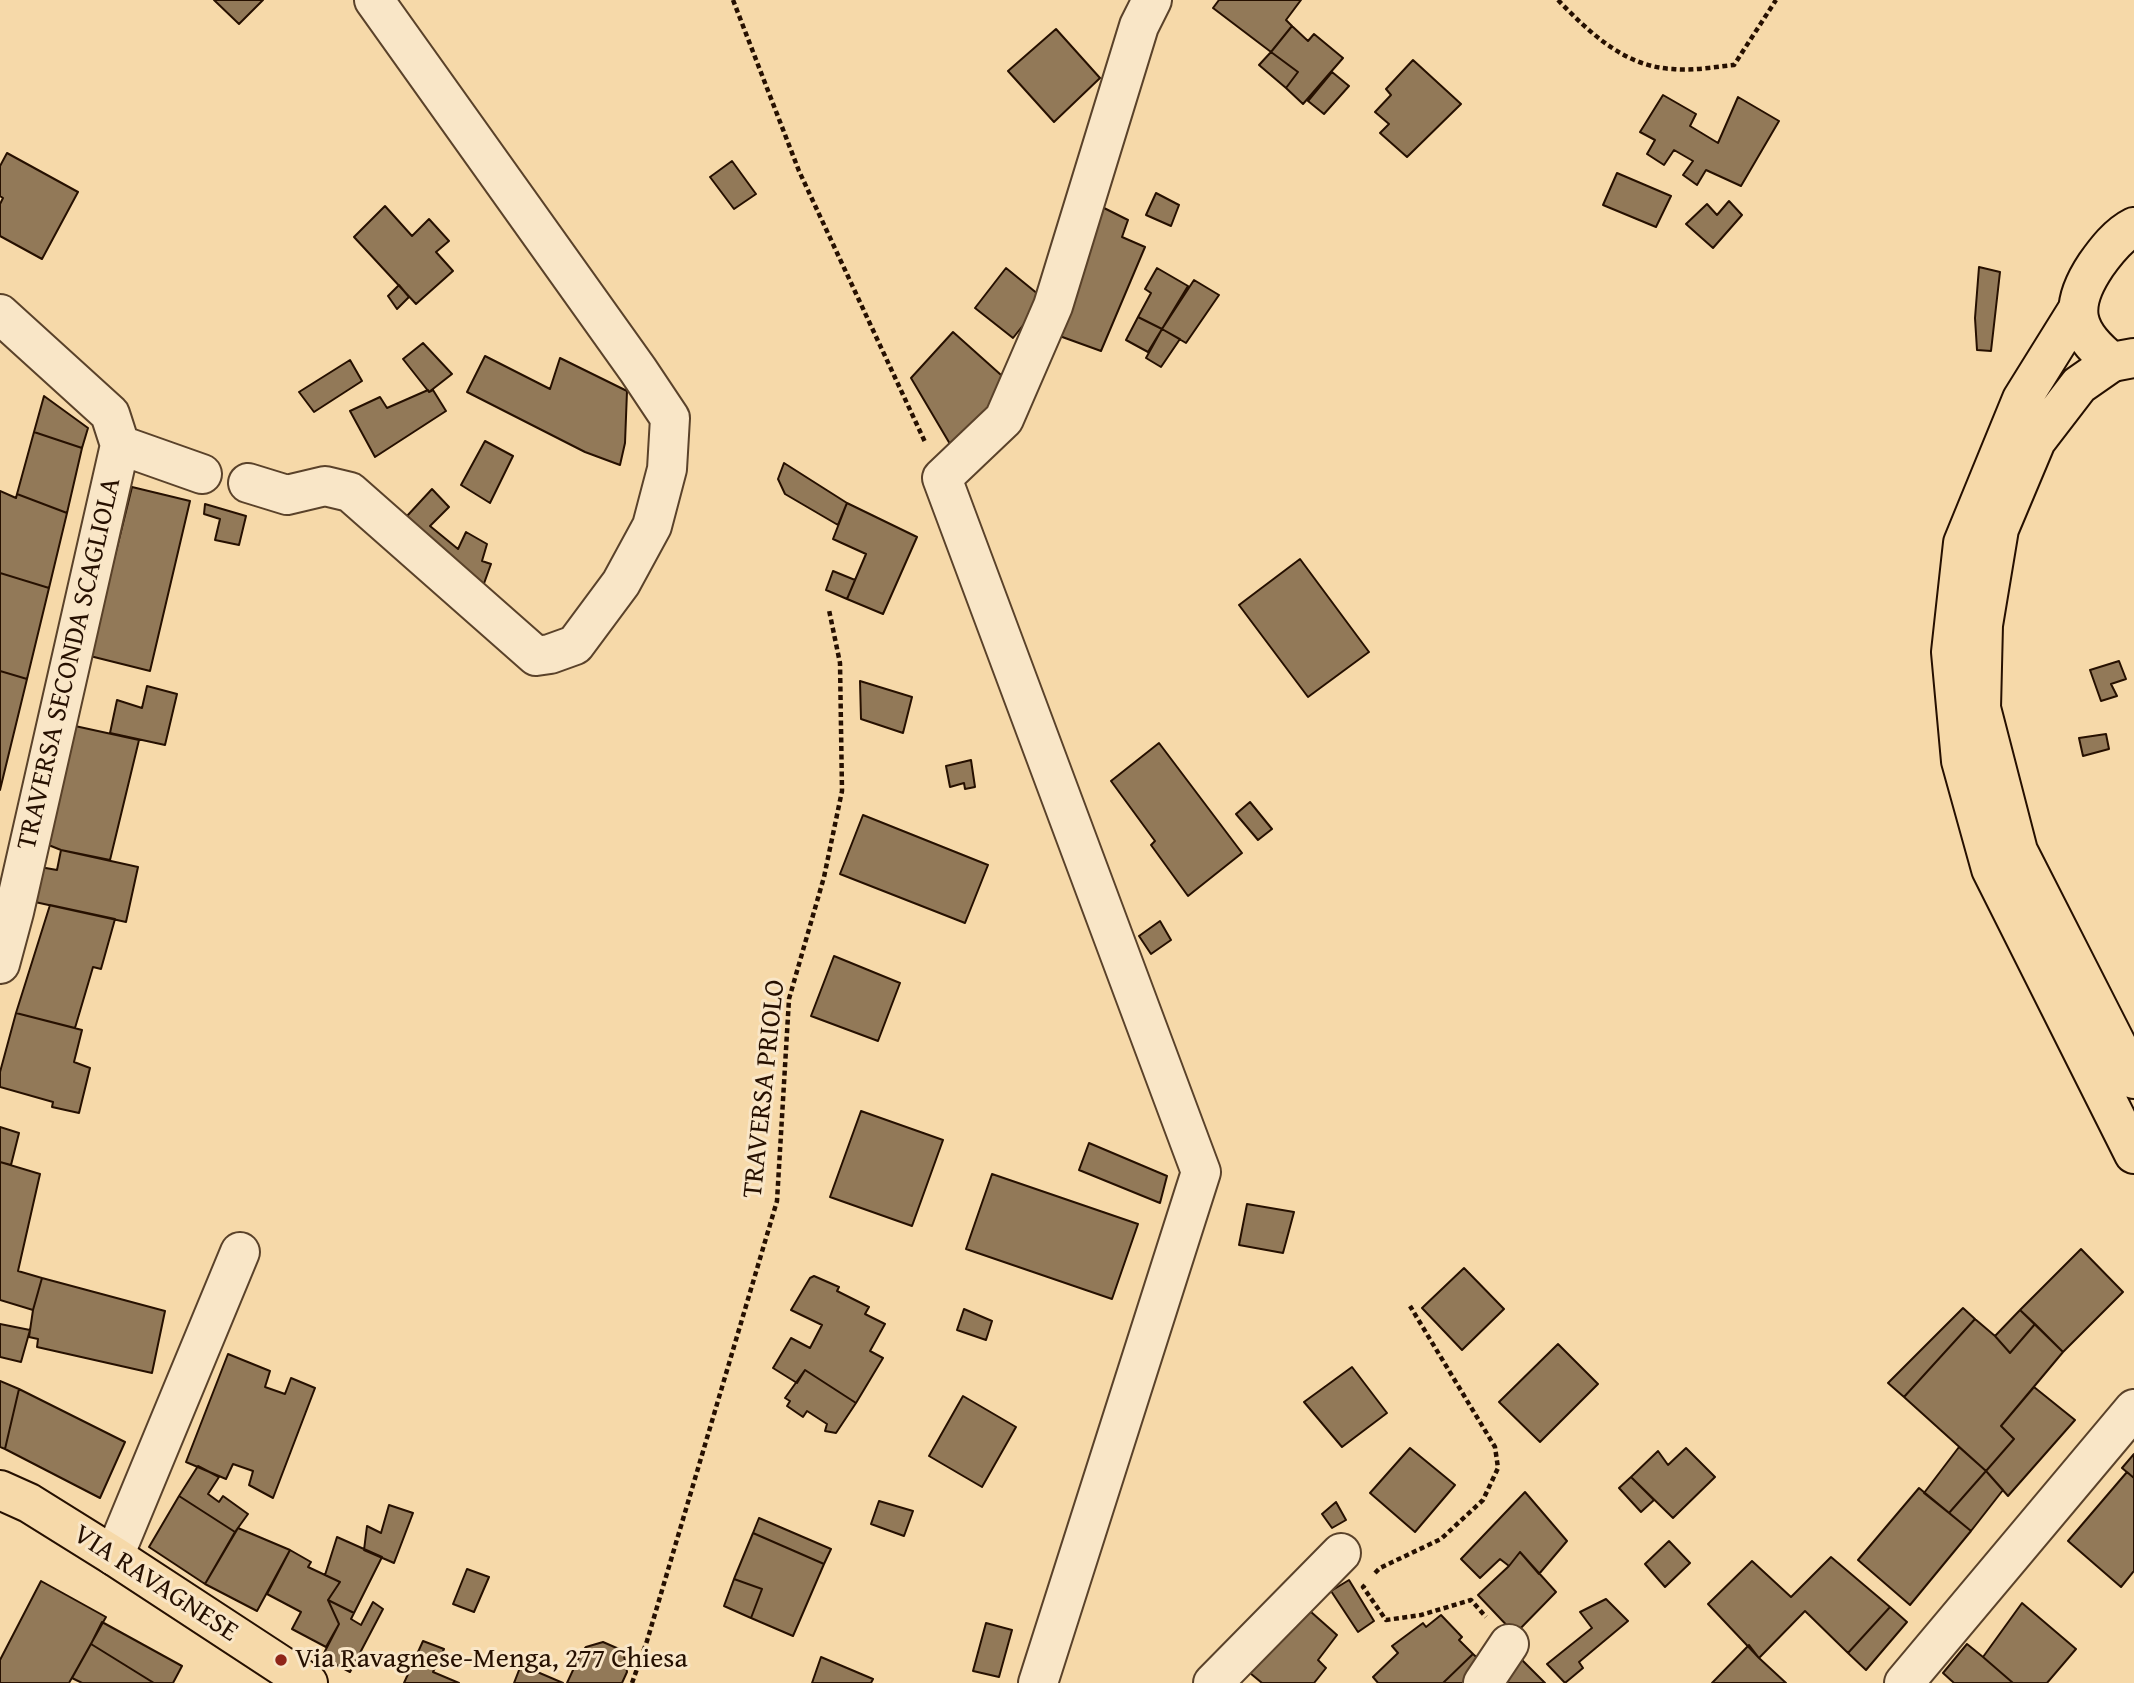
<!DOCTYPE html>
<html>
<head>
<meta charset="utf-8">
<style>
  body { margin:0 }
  canvas { display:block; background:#f6d9a9 }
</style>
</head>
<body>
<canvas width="2134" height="1683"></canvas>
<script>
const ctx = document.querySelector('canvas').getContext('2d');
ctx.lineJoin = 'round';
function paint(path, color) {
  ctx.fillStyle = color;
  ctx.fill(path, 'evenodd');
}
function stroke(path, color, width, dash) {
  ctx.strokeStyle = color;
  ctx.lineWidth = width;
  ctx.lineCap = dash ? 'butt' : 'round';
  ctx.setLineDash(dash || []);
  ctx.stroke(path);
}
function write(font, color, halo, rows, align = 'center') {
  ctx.font = font + ' "Gentium Book Plus",serif';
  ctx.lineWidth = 6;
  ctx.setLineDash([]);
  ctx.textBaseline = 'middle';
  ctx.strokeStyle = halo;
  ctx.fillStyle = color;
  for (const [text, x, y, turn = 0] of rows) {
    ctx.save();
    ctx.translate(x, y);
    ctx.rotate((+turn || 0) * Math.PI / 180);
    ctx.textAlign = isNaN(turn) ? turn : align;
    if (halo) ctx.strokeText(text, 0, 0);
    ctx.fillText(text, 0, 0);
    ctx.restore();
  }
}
const building = new Path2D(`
  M214,0H263L239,24Z
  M1219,0H1301L1286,20L1292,26L1271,52L1213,8Z
  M1292,26L1308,41L1314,34L1343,58L1303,104L1286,88L1298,72L1271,52Z
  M1056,29L1100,78L1054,122L1008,71Z
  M1271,52L1298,72L1286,88L1259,65Z
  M1413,60L1461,104L1407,157L1380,133L1389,124L1375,112L1391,95L1386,89Z
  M1332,72L1349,86L1324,114L1308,101Z
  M1663,95L1696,114L1690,126L1718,143L1738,97L1779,121L1741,186L1706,170L1697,185L1683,175L1693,161L1674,150L1664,165L1647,154L1655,140L1640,132Z
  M7,153L78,192L42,259L0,236V204L3,198L0,196V166Z
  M732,161L756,194L734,209L710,177Z
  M1617,173L1671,196L1656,227L1603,205Z
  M1156,193L1179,205L1171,226L1146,215Z
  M1729,201L1742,215L1713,248L1686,224L1707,204L1717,215Z
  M385,206L412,236L429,219L449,241L436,252L453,271L416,304L354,237Z
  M1102,207L1128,220L1122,237L1145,247L1101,351L1054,334Z
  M1979,267L2000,272L1991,351L1977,350L1975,318Z
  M1006,268L1044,299L1013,338L975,308Z
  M1157,268L1188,286L1162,329L1138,317L1151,293L1145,289Z
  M1194,280L1219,295L1186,343L1162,329Z
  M399,285L409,297L397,309L388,296Z
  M1138,317L1162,329L1148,352L1126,340Z
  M1162,329L1180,339L1161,367L1146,358Z
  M953,332L1010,383L974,430L950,444L911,378Z
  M423,343L452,374L429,392L403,359Z
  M485,356L550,389L560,358L627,391L625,443L620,465L585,452L467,392Z
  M350,360L362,381L314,412L299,392Z
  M428,390L429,392L433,390L446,411L375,457L350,411L380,397L387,408Z
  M44,396L88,428L82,448L34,432Z
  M34,432L82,448L67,513L17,494Z
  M485,441L513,456L490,503L461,485Z
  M784,463L847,503L838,525L785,494L778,479Z
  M132,487L190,501L150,671L90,656Z
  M432,489L449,507L430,526L458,549L466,532L487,544L482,561L491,564L482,589L407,516Z
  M0,491L16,498L17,494L67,513L49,588L0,573Z
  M847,503L917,537L883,614L847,599L866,554L833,539Z
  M205,504L246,516L239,545L215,540L220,519L204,514Z
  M1300,559L1369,652L1308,697L1239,605Z
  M833,571L855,580L847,599L826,590Z
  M0,573L49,588L27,679L0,671Z
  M2119,661L2126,679L2111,684L2117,696L2101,701L2090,670Z
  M0,671L27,679L0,790Z
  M860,681L912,697L903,733L861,719Z
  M147,686L177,694L165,745L110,733L117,700L142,708Z
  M75,726L139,740L110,860L61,850L46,844Z
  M2106,734L2109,749L2083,756L2079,738Z
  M1159,743L1242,853L1188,896L1151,845L1155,841L1111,781Z
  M971,760L975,787L965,789L964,783L950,787L946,766Z
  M1250,802L1272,829L1258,840L1236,814Z
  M863,815L988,865L965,923L840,874Z
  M61,850L138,867L126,922L35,902L40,867L57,870Z
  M50,905L115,919L101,969L93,967L75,1028L16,1013Z
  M1160,921L1171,940L1151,954L1139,936Z
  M834,956L900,983L878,1041L811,1016Z
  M16,1013L82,1030L74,1062L90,1068L79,1113L52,1107L53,1102L0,1087V1072Z
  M861,1111L943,1140L912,1226L830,1197Z
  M0,1127L19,1133L11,1165L0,1162Z
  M1089,1143L1167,1176L1160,1203L1079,1170Z
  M0,1162L40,1174L18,1271L42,1278L33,1310L0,1300Z
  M992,1174L1138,1224L1112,1299L966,1249Z
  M1247,1204L1294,1212L1283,1253L1239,1245Z
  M2081,1249L2123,1292L2063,1352L2020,1310Z
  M1464,1268L1504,1309L1462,1350L1422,1308Z
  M814,1276L839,1287L837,1291L869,1307L865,1314L885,1324L870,1351L883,1358L856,1403L805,1370L797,1383L773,1368L791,1338L810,1348L822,1325L791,1310L810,1278Z
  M42,1278L165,1311L152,1373L37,1347L38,1339L29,1337L33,1310Z
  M1963,1308L1975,1319L1904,1397L1888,1383Z
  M964,1309L992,1321L986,1340L957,1330Z
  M2020,1310L2035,1324L2010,1353L1995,1336Z
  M1975,1319L1995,1336L2010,1353L2035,1324L2063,1352L2001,1426L2014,1439L1986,1471L1904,1397Z
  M0,1324L30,1330L21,1362L0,1357Z
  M1558,1344L1598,1384L1540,1442L1499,1402Z
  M228,1354L270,1371L265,1387L285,1394L291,1378L315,1388L273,1498L249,1485L253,1471L233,1464L226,1479L186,1462Z
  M1352,1367L1387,1413L1342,1447L1304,1402Z
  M805,1370L856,1403L836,1433L825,1431L827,1424L807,1411L803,1417L787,1406L790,1401L785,1398Z
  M0,1381L19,1389L5,1449L0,1447Z
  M2034,1387L2075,1420L2008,1496L1986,1471L2014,1439L2001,1426Z
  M19,1389L125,1442L100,1498L5,1449Z
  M963,1396L1016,1427L982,1487L929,1456Z
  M1959,1447L1986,1471L1949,1513L1924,1493Z
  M1410,1448L1455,1485L1415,1532L1370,1493Z
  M1686,1448L1715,1477L1673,1518L1631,1477L1658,1451L1668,1465Z
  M2134,1454V1478L2122,1468Z
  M198,1466L219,1477L208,1494L219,1502L223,1496L248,1514L235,1532L179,1496Z
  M1986,1471L2003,1490L1971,1531L1949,1513Z
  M2127,1472L2134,1478V1571L2121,1587L2068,1541Z
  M1631,1477L1654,1500L1641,1512L1619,1488Z
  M1919,1488L1971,1531L1910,1605L1858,1560Z
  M1525,1492L1567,1541L1539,1574L1520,1552L1509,1566L1500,1559L1480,1578L1461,1559Z
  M179,1496L235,1532L205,1584L149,1547Z
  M879,1501L913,1511L904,1536L871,1524Z
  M1336,1502L1346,1520L1332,1528L1322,1514Z
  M389,1505L413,1513L394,1563L364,1550L367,1526L381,1533Z
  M759,1518L831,1549L824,1564L753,1533Z
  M238,1528L290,1550L257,1611L205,1584Z
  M753,1533L824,1564L793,1636L751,1618L762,1589L734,1579Z
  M337,1537L382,1557L354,1613L328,1600L340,1582L325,1575Z
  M1669,1541L1690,1563L1665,1587L1645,1564Z
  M290,1550L311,1562L308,1567L340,1582L328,1600L339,1624L326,1647L292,1629L301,1612L267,1594Z
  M1520,1552L1556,1592L1515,1634L1478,1595L1509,1566Z
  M1831,1557L1890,1607L1848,1653L1805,1611L1759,1658L1708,1604L1752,1561L1791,1597Z
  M467,1569L489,1577L474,1612L453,1604Z
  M734,1579L762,1589L751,1618L724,1606Z
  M1349,1580L1374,1621L1358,1632L1331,1591Z
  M41,1581L106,1617L69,1683H0V1660Z
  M1606,1599L1628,1621L1579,1662L1583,1668L1565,1683L1547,1664L1592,1628L1580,1612Z
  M328,1600L354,1613L351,1619L361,1625L373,1602L383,1609L350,1672L322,1657L339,1624Z
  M2022,1603L2076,1649L2047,1683H2013L1983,1657Z
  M1302,1604L1337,1635L1318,1660L1326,1668L1314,1683H1262L1250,1673Z
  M1890,1607L1907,1622L1866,1670L1848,1653Z
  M1441,1615L1462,1637L1459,1640L1473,1654L1443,1683H1378L1373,1677L1398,1653L1392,1646L1423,1623L1426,1627Z
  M102,1622L182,1666L173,1683H154L91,1644Z
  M986,1623L1012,1630L999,1677L973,1671Z
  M423,1641L444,1649L433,1672L459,1683H404Z
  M603,1642L619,1649L624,1656L627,1672L622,1683H567L581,1653L586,1647Z
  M91,1644L154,1683H82L72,1678Z
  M1967,1644L1983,1657L2013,1683H1954L1943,1673Z
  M1749,1645L1759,1658L1786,1683H1712Z
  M1473,1654L1486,1666L1474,1683H1443Z
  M1516,1654L1545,1683H1501Z
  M821,1657L873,1679L871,1683H812Z
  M521,1665L563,1683H514Z`);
const path = new Path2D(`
  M733,0L799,171L925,442
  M1558,0C1590,33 1625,67 1673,69C1693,71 1714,67 1734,65L1776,0
  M1375,1573L1380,1568L1441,1539L1483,1500L1498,1468L1495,1447L1410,1306
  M1365,1585L1363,1587L1386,1620L1421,1615L1471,1600L1486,1617
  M632,1683L647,1641L777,1201L789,999L824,877L842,791L840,663L829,610`);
const minor = new Path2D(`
  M0,314L110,414L120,445
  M120,445L202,474
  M248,483L287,495L325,486L350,492L536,656L550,654L575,645L621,583L652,526L667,469L670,418L638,370L374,0
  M0,964L14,912L120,445
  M114,1556L240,1252
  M1038,1683L1201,1172L942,478L1004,419L1053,306L1139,26L1152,0
  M1213,1683L1341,1553
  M1483,1683L1509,1644
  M1904,1683L2134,1409`);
const major = new Path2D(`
  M2134,227C2118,235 2106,251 2096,265C2068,307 2073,331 2112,362L2134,358
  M0,1490L29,1503L114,1556L308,1683`);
const highway = new Path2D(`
  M2078,309L2022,399L1963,543L1951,652L1961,761L1991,869L2134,1154
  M2112,362L2079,385L2036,441L1999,529L1983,625L1981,708L2018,851L2134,1079`);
const markers = [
  [281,1660,7,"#8f2418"]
];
const streetNames = [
  ["TRAVERSA SECONDA SCAGLIOLA",70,664,-77],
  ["TRAVERSA PRIOLO",765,1089,-84],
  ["VIA RAVAGNESE",155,1584,33]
];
const poiNames = [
  ["Via Ravagnese-Menga, 277 Chiesa",295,1660]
];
paint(building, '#927958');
stroke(building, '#261000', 2);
stroke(minor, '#5a422a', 42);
stroke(major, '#261000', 42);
stroke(highway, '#261000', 42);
stroke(path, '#261000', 4.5, [5, 3.5]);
stroke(minor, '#f9e6c7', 38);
stroke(major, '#f6d9a9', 38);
stroke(highway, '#f6d9a9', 38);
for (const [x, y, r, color] of markers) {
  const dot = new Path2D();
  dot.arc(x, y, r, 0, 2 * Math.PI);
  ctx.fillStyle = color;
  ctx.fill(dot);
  stroke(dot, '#f9e6c7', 2.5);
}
write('28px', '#261000', '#f9e6c7', streetNames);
write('28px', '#261000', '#f9e6c7', poiNames, 'left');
</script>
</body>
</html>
